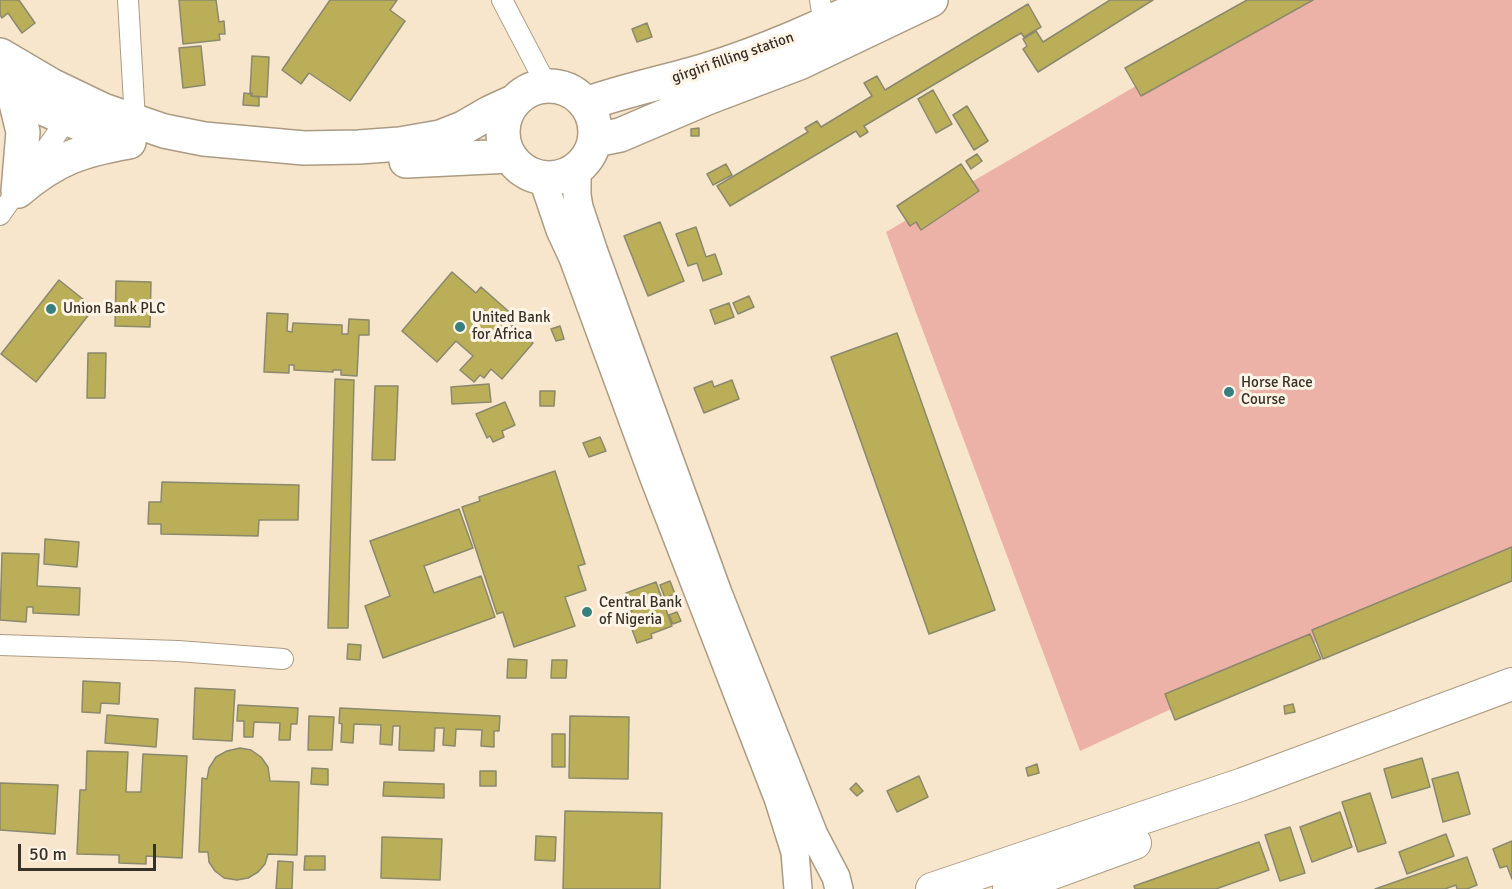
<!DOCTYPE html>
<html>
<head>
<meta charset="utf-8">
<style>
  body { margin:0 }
  #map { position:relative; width:1512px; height:889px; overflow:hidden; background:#f7e6cc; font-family:Signika,sans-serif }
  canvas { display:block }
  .scale { position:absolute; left:18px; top:844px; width:138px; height:27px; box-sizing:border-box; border:3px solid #373127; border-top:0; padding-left:8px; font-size:18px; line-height:21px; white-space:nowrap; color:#373127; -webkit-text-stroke:4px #fff4e5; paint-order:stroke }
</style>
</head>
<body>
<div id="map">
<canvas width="1512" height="889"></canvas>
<div class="scale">50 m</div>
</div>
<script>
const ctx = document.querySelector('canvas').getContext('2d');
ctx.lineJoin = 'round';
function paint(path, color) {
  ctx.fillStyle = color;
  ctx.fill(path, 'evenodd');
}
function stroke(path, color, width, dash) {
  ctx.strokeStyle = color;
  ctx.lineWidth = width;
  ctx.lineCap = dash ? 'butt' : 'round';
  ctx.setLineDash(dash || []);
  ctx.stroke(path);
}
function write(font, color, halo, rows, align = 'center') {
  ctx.font = font + ' Signika,sans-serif';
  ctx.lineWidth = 6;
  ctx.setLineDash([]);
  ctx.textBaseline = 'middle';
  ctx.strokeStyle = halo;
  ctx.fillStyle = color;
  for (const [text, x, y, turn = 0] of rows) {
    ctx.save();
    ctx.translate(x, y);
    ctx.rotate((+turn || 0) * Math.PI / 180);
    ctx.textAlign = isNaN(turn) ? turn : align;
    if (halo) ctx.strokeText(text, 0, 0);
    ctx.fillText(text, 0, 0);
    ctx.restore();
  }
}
const green = new Path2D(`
  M1283,0H1512V552L1080,751L886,232Z`);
const building = new Path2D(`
  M0,0H19L35,23L22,33L8,13L2,18L0,15Z
  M179,0H216L219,22L224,21L225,34H219L220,40L183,44Z
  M330,0H397L390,10L405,21L350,101L309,73L301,84L282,70Z
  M1110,0H1153L1038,72L1023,49L1027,46L1023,39L1036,31L1043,42Z
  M1247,0H1313L1141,96L1125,68Z
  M1028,4L1041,27L1024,37L1021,33L864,126L868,132L860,137L856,131L730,206L717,186L808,132L805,128L817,121L821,127L872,96L864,83L877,76L885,90Z
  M647,23L652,37L637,42L632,29Z
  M201,46L205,85L183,88L179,48Z
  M252,56L269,57L267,97L252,96V93H250Z
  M933,90L952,124L936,133L918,99Z
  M244,93L251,94V96L259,97V106L243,105Z
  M967,106L988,141L974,150L953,115Z
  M699,128V136H691V129Z
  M977,154L982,161L971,169L966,161Z
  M726,164L732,175L713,185L707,174Z
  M961,164L979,191L921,230L916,222L910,226L897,206Z
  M660,222L684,281L648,296L624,236Z
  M696,227L706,257L715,254L722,274L703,281L697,263L688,266L676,234Z
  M452,272L476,293L481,287L515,317L510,323L533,343L502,379L491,369L484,378L480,375L474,382L460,370L473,356L456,341L437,362L402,331Z
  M59,280L94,308L36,382L1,354Z
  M116,281L151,282L150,327L115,326Z
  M749,296L754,307L738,314L733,303Z
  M729,303L734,317L715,324L710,310Z
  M267,313L288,314L287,331L292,332L293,323L342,325V334H348L349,319L369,320V335H359L357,376L341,375V370H333V372L294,370V365H289V373L264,372Z
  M560,326L564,339L556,341L551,329Z
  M897,333L995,610L929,634L831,357Z
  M88,353H106L105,398H87Z
  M335,379L354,380L348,628H328Z
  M732,380L739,399L704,413L694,388L712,381L714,387Z
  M489,384L491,402L452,404L451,387Z
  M375,386H398L395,460H372Z
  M540,391H555L554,406H540Z
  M505,402L515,425L502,431L504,437L493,442L490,436L487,438L476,414Z
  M600,437L606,451L589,457L583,443Z
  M555,471L585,564L578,566L586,590L565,597L575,626L514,647L503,612L497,614L462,507L480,501L479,497Z
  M162,482L299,485L298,520H259L258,536L161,534V524H148L149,502H161Z
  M459,509L473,548L424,566L434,593L481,576L495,617L383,658L365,606L390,596L370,541Z
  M45,539L79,542L77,567L44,564Z
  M1512,547V581L1323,659L1312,630Z
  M2,553L39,554L37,586L80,588L79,615L33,613V607H27L26,622L0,620Z
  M670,581L675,594L665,598L660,585Z
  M656,582L672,626L651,634L652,638L637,643L626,613L632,611L626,593Z
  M677,612L681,621L673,624L669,615Z
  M1310,634L1321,659L1175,720L1165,694Z
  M348,644L361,645L360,660L347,659Z
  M508,659L527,660L526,678H507Z
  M552,660H567L566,678H551Z
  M83,681L120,683L119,704L101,703L100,713L82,712Z
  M195,688L235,690L232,741L193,739Z
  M1293,704L1295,712L1285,714L1284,706Z
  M238,705L298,708L297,724H291L290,740H279L280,723L254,722L253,737H244V721H237Z
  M340,708L500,716L499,731H494V747L481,746L482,730L456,729L455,746L443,745L444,728H435L434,751L399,750L400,726H393L392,745L380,744L381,725L354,724L353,743L341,742L342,724L339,723Z
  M107,715L158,719L156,747L105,743Z
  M309,716L334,717L332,750H308Z
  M570,716L629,717L628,779L569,778Z
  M552,734H565V767H552Z
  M240,748L251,750L261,757L268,767L270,781L299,782L297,855L268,854L265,864L258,872L248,878L237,880L224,878L215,871L209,862L208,852H199L202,778L207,779L209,768L216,757L227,751Z
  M87,751L128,752L126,792H141L143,754L187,756L182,858L146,856V864L119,863V855L77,854L80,790H86Z
  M1422,758L1430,787L1392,798L1384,769Z
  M1037,764L1039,773L1028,776L1026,768Z
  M312,768L328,769V785L311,784Z
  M480,771H496V786H480Z
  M1458,772L1470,814L1443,822L1432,779Z
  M919,776L928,797L897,812L887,791Z
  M384,782L444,784V798L383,796Z
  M0,783L58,785L55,834L0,830Z
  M856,783L863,791L857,796L850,789Z
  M1370,793L1386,843L1358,852L1342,802Z
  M565,811L662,813L660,889H563Z
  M1340,812L1352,847L1312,862L1300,827Z
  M1290,827L1305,873L1280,881L1265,835Z
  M1446,834L1454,856L1407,874L1399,852Z
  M536,836L556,837L555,861L535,860Z
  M382,837L442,839L440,880L381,878Z
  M1512,841V879L1507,866L1500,868L1493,849Z
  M1259,842L1269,870L1216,889H1135L1134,886Z
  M305,856H325V870H304Z
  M1467,857L1477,885L1467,889H1457L1456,885L1445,889H1375Z
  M278,861L293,862L292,889H276Z`);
const minor = new Path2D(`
  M128,0L135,120
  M502,0L547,86
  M820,0L824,25
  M0,215L67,119
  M0,645L178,651L283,659`);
const secondary = new Path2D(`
  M577,168V195L579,207L594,252L718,593L814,835L836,877L839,889
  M542,177L560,230L573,258L654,478L778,798L795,852L798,889`);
const primary = new Path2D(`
  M932,889L1243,784L1512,684
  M1009,889L1135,843`);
const trunk = new Path2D(`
  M0,55L51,85L103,110L164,131L204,139L304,148L359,147L400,144L440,137L463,128L489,113L511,103
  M0,83L40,107L67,119L112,135
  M503 132a46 46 0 1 1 92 0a46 46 0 1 1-92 0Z
  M13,91L23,132L18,191
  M586,104C625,90 666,82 706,70C765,52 820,27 876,0
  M595,140L620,135L707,98L799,63L931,0
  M406,161L510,156
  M18,191C55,159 82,150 129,142`);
const markers = [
  [51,309,6,"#388080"],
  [460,327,6,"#388080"],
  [1229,392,6,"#388080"],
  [587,612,6,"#388080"]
];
const streetNames = [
  ["girgiri filling station",733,58,-19]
];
const poiNames = [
  ["Union Bank PLC",63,309],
  ["United Bank",472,318],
  ["for Africa",472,335],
  ["Horse Race",1241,383],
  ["Course",1241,400],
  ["Central Bank",599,603],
  ["of Nigeria",599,620]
];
paint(green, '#ecb2a7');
paint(building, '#baae59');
stroke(building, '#8c886d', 1.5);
stroke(minor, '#ac9b83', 22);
stroke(secondary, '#ac9b83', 30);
stroke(primary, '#ac9b83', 34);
stroke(trunk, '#ac9b83', 36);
stroke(minor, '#fff', 20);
stroke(secondary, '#fff', 27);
stroke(primary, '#fff', 32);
stroke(trunk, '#fff', 33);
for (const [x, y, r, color] of markers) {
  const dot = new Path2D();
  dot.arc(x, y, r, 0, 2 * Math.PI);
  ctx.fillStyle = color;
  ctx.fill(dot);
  stroke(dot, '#fff4e5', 2);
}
write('15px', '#373127', '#fff4e5', streetNames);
write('15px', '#373127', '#fff4e5', poiNames, 'left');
</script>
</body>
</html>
